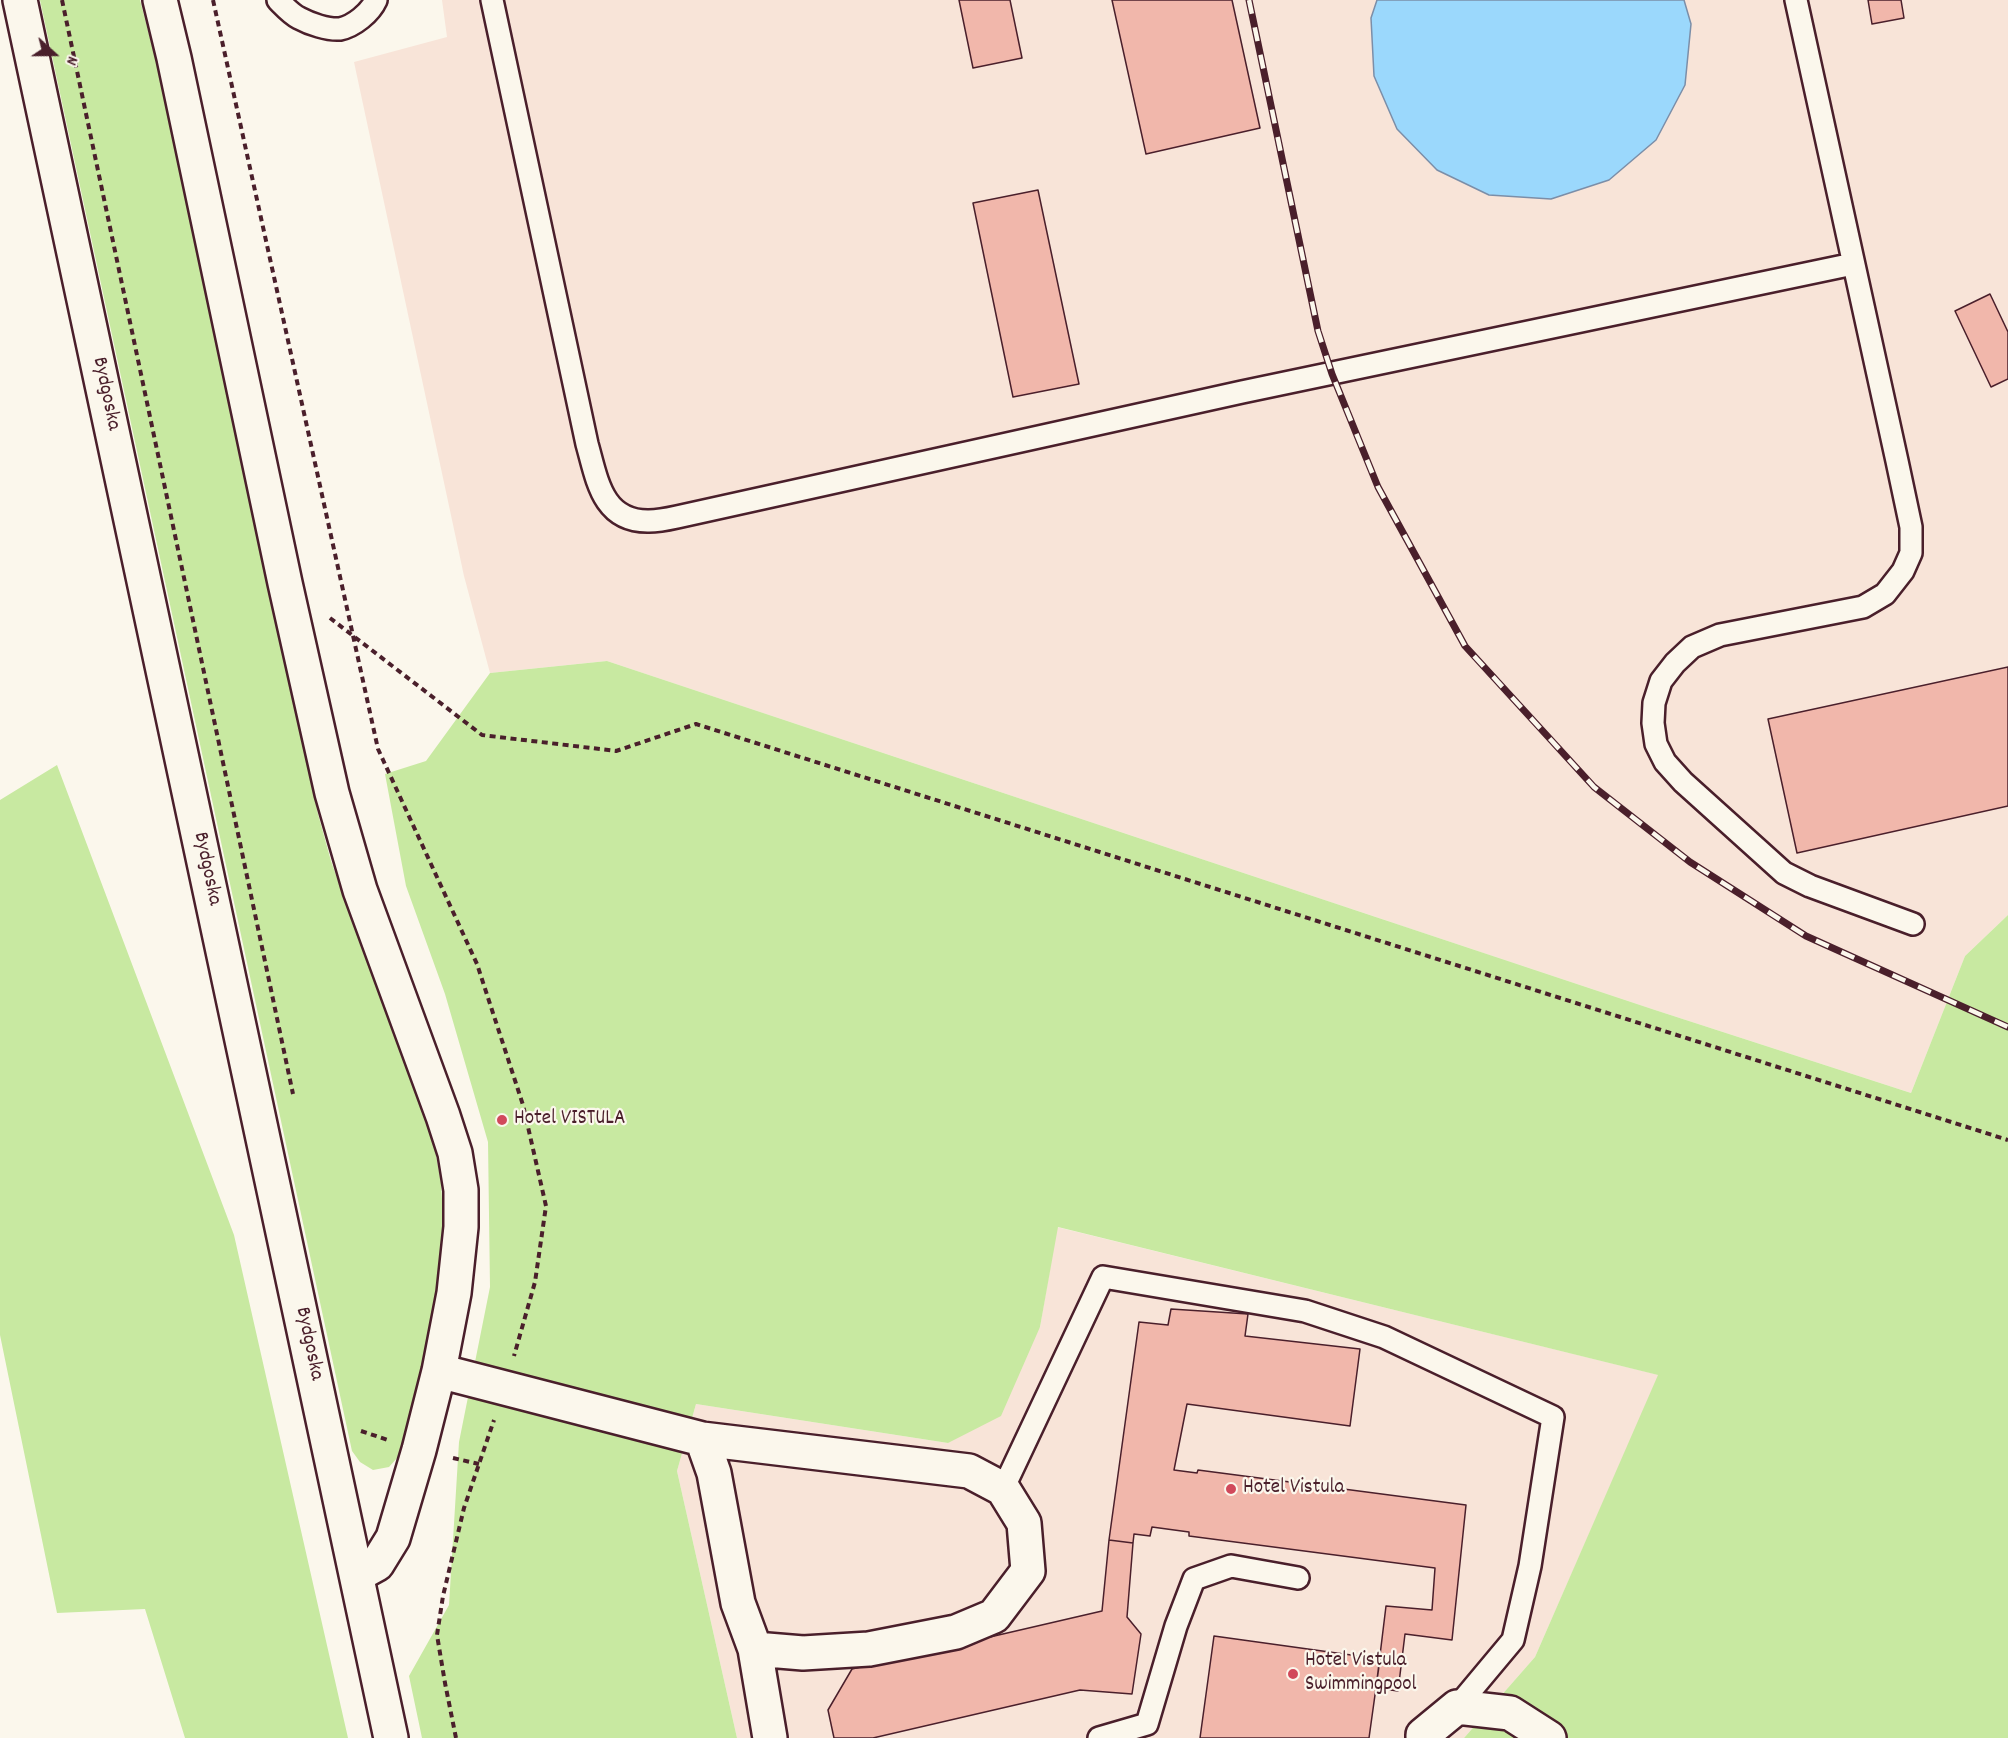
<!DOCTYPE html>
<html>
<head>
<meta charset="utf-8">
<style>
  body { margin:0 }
  #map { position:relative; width:2008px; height:1738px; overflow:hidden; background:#fbf7ec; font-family:Dekko,sans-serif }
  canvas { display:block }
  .north { position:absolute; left:24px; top:24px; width:60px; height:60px; -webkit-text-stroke:4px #fbf7ec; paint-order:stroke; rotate:111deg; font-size:16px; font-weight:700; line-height:24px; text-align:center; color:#4a1f2b }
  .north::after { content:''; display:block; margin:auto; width:21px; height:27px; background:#4a1f2b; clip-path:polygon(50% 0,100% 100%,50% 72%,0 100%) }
</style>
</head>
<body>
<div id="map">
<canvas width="2008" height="1738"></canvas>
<div class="north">N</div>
</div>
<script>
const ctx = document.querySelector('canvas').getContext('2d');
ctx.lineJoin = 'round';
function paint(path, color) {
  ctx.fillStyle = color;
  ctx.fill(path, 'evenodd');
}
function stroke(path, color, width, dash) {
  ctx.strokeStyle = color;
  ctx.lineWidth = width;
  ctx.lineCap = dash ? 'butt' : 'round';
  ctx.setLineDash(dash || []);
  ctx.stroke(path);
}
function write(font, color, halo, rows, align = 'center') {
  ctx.font = font + ' Dekko,sans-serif';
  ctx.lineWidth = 4.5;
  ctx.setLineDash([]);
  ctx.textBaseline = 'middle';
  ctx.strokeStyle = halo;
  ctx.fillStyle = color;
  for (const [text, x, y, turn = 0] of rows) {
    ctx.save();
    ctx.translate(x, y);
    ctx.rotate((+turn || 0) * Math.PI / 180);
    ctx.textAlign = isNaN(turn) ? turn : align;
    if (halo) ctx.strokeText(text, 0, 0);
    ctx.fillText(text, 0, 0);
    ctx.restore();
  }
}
const built = new Path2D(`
  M442,0H2008V915L1965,956L1911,1093L1655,1010L607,661L490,673L464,576L354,62L447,37Z
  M1057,1227L1659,1375L1535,1657L1464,1738H737L677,1471L696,1404L948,1443L1040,1327Z`);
const green = new Path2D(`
  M40,0H140L158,69L318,814L331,861L350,915L394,1025L432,1133L441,1183L444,1231L439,1282L412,1412L398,1457L389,1467L373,1470L360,1462L352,1451Z
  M607,661L1655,1010L1911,1093L1965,956L2008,915V1738H1464L1535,1657L1658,1375L1058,1227L1040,1327L1001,1416L948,1443L696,1404L677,1471L737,1738H422L409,1676L449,1605L459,1442L490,1287L488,1142L445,994L406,886L385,774L426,761L490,673Z
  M57,765L234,1235L348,1738H185L145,1609L57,1613L0,1335V800Z`);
const water = new Path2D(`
  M1377,0H1684L1691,24L1685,85L1656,140L1609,180L1551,199L1489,195L1437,170L1397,129L1374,76L1371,18Z`);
const building = new Path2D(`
  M959,0H1010L1022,58L973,68Z
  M1112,0H1232L1260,128L1146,154Z
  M1868,0H1901L1904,18L1872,24Z
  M1038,190L1079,384L1013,397L973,203Z
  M1990,294L2008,332V379L1991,387L1955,311Z
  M2008,667V806L1797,853L1768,719Z
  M1171,1309L1248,1314L1245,1336L1360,1349L1350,1426L1187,1404L1174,1470L1197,1473L1198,1470L1466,1505L1452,1640L1405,1634L1398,1691L1376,1688L1386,1606L1432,1610L1435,1568L1189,1536V1532L1152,1527L1150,1536L1134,1534L1133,1543L1109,1540L1139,1322L1168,1325Z
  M1109,1540L1133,1543L1127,1617L1141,1634L1132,1694L1080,1690L873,1738H834L828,1710L852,1669L1102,1611Z
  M1214,1636L1380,1659L1369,1738H1200Z`);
const path = new Path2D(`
  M62,0L293,1094
  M213,0L378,749L477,964L523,1105L546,1206L535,1282L514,1356
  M330,618L482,735L616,751L696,724L2008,1140
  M361,1431L388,1440
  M453,1458L479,1464
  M456,1738L445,1683L437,1635L443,1596L464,1508L494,1420`);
const service = new Path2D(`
  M278,0C284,6 291,14 299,18C310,24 328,30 340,29C354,26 370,13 376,0
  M492,0L587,444C597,479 602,522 649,521C658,521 668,519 677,517L1242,392L1853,264
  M1796,0L1897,461L1911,527V553L1903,571L1885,594L1863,607L1720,635L1692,647L1675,663L1661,681L1654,703L1653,723L1656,744L1665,762L1683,782L1784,873L1810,886L1913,924
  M1003,1489L1103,1277L1305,1311L1384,1337L1553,1417L1530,1566L1513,1640L1457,1707
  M1099,1738L1147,1724L1176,1626L1194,1579L1231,1566L1298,1578`);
const minor = new Path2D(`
  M160,0L174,58L285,583L332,793L360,890L443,1116L455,1153L461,1190V1227L454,1293L439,1371L419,1450L393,1538L377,1564L357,1575
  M439,1371L702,1439L969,1471L1003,1489L1024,1523L1028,1571L994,1616L956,1632L869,1649L803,1653L755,1649
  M702,1439L714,1473L738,1603L755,1649L770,1738
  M1423,1738V1735L1457,1707L1510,1713L1549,1738`);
const tertiary = new Path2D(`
  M20,0L391,1738`);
const rail = new Path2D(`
  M1249,0L1318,331L1332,374L1378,487L1465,646L1594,787L1690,862L1806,936L2008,1027`);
const markers = [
  [502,1120,6,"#d1495b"],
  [1231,1489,6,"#d1495b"],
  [1293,1674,6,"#d1495b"]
];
const streetNames = [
  ["Bydgoska",105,394,78],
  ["Bydgoska",206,869,78],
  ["Bydgoska",308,1344,78]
];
const poiNames = [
  ["Hotel VISTULA",514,1120],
  ["Hotel Vistula",1243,1489],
  ["Hotel Vistula",1305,1662],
  ["Swimmingpool",1305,1686]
];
paint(built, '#f8e4d8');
paint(green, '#c8e9a1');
paint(water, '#9bd8fc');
stroke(water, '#7b8ea8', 1.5);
paint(building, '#f1b7ab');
stroke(building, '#4a1f2b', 1.5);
stroke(service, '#4a1f2b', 26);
stroke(minor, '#4a1f2b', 38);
stroke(tertiary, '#4a1f2b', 38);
stroke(path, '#4a1f2b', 4, [6, 4.5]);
stroke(service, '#fbf7ec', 21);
stroke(minor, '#fbf7ec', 33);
stroke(tertiary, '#fbf7ec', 33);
stroke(rail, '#4a1f2b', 7);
stroke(rail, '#fbf7ec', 4.5, [14]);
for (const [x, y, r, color] of markers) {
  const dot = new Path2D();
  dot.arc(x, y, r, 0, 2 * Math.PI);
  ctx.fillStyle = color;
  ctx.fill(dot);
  stroke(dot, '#fbf7ec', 2);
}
write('21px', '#4a1f2b', '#fbf7ec', streetNames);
write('21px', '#4a1f2b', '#fbf7ec', poiNames, 'left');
</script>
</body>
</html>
